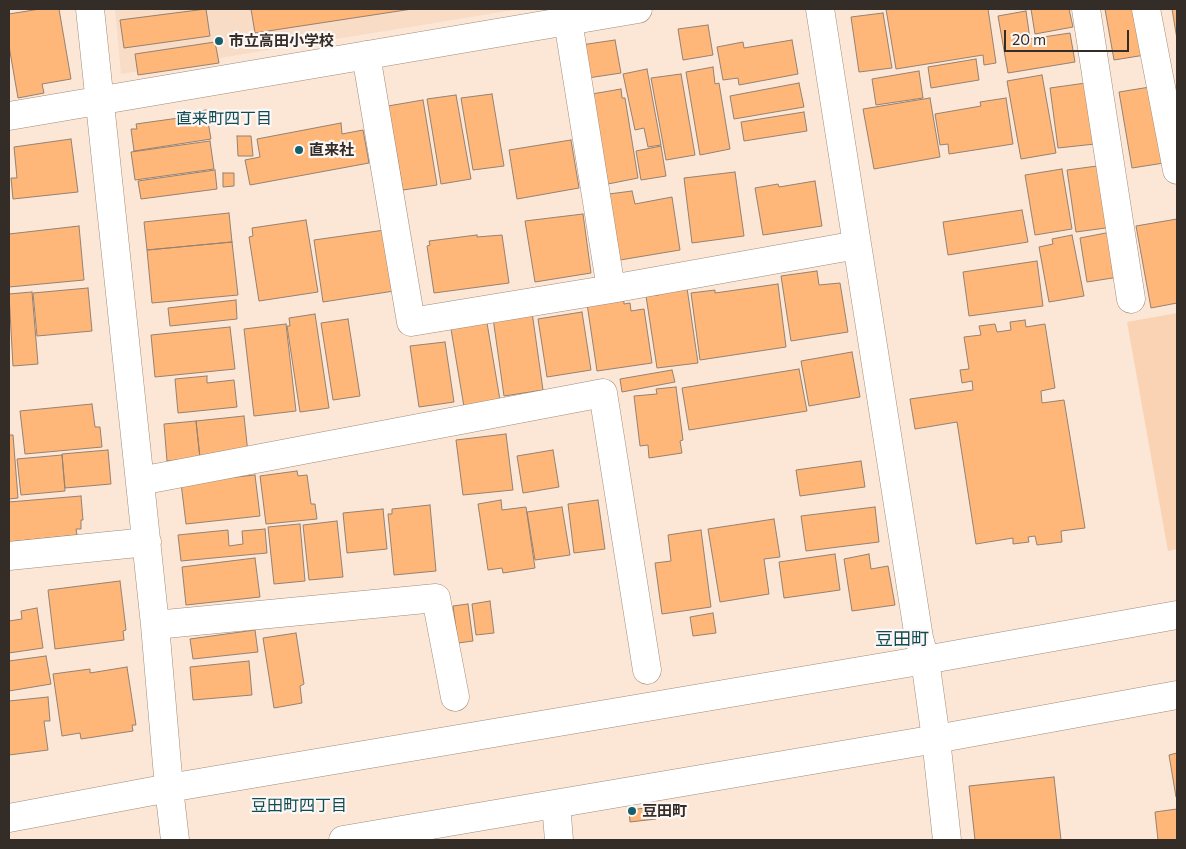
<!DOCTYPE html>
<html>
<head>
<meta charset="utf-8">
<style>
	body { margin:0 }
	#map { position:relative; width:1186px; height:849px; overflow:hidden; background:#fce6d5; font-family:Commissioner,sans-serif }
	canvas { display:block }
	.frame { position:absolute; inset:0; border:10px solid #342c26; pointer-events:none }
	.scale { position:absolute; left:1004px; top:30px; width:125px; height:22px; box-sizing:border-box; border:2px solid #342c26; border-top:0; padding-left:6px; font-size:15px; line-height:18px; white-space:nowrap; color:#342c26; -webkit-text-stroke:4px #fcf7f4; paint-order:stroke }
</style>
</head>
<body>
<div id="map">
<canvas width="1186" height="849"></canvas>
<div class="frame"></div>
<div class="scale">20 m</div>
</div>
<script>
const context = document.querySelector('canvas').getContext('2d');
context.lineJoin = 'round';
function fill(path, color) { context.fillStyle = color; context.fill(path, 'evenodd'); }
const toPath = rows => new Path2D(rows.map(r => 'M' + r).join(''));
function trace(path, color, width, dash) { context.strokeStyle = color; context.lineWidth = width; context.lineCap = dash ? 'butt' : 'round'; context.setLineDash(dash || []); context.stroke(path); }
function label(font, color, halo, rows, align = 'center') {
  context.font = font + ' Commissioner,"Noto Sans JP",sans-serif'; context.lineWidth = 4.5; context.setLineDash([]); context.textBaseline = 'middle'; context.strokeStyle = halo; context.fillStyle = color; for (const [text, x, y, turn = 0] of rows) {
    context.save(); context.translate(x, y); context.rotate((+turn || 0) * Math.PI / 180); context.textAlign = isNaN(turn) ? turn : align; if (halo) context.strokeText(text, 0, 0); context.fillText(text, 0, 0); context.restore();
  }
}
const built = toPath([
	[115,9,520,9,121,74]
]);
const green = toPath([
	[1177,313,1177,549,1168,551,1127,322]
]);
const building = toPath([
	[40,9,59,9,71,79,42,84,44,93,18,98,9,46,9,14,40,9],
	[206,9,210,36,124,48,120,20,206,9],
	[251,9,412,9,255,33,251,9],
	[886,9,988,9,996,63,984,65,983,55,896,69,886,9],
	[1031,9,1069,9,1073,27,1035,34,1031,9],
	[1105,9,1138,9,1145,55,1114,60,1105,9],
	[1172,9,1177,9,1177,39,1172,9],
	[1026,11,1030,39,1070,33,1075,62,1008,73,998,16,1026,11],
	[883,13,892,68,859,72,851,17,883,13],
	[708,25,713,55,683,60,678,29,708,25],
	[615,40,621,73,588,78,581,45,615,40],
	[792,40,798,74,739,85,738,78,723,80,717,47,743,42,744,48,792,40],
	[215,42,219,63,138,75,135,54,215,42],
	[976,59,979,80,931,88,928,67,976,59],
	[713,67,715,84,719,83,730,149,700,155,686,72,713,67],
	[647,69,661,145,648,147,644,128,635,130,623,74,647,69],
	[919,71,923,98,876,105,872,79,919,71],
	[681,74,695,155,666,160,651,78,681,74],
	[1042,75,1056,153,1021,159,1007,81,1042,75],
	[799,83,804,107,734,119,730,96,799,83],
	[1086,83,1095,144,1058,148,1050,88,1086,83],
	[1150,87,1164,163,1132,168,1119,92,1150,87],
	[621,89,622,98,625,98,638,178,608,184,592,94,621,89],
	[492,94,504,166,473,170,461,98,492,94],
	[456,95,471,179,441,184,427,99,456,95],
	[930,98,940,157,874,169,863,109,930,98],
	[1006,98,1013,144,949,154,948,144,940,145,935,114,981,106,980,102,1006,98],
	[423,100,437,185,403,190,388,106,423,100],
	[206,110,211,139,134,151,131,129,137,129,136,124,193,116,193,112,206,110],
	[804,112,807,131,744,141,741,122,804,112],
	[341,123,342,134,363,130,369,163,250,185,245,160,260,157,257,139,341,123],
	[237,136,251,136,253,156,238,156,237,136],
	[71,139,78,192,13,199,11,178,17,178,14,147,71,139],
	[571,140,579,188,517,199,509,150,571,140],
	[210,141,214,169,135,180,131,152,210,141],
	[661,146,666,176,641,180,636,151,661,146],
	[1105,165,1113,227,1076,232,1067,170,1105,165],
	[1062,169,1072,229,1035,235,1025,175,1062,169],
	[215,170,217,189,141,199,138,181,215,170],
	[735,172,744,236,692,243,684,178,735,172],
	[223,173,234,173,234,186,223,187,223,173],
	[815,181,822,226,763,235,755,188,778,184,779,187,815,181],
	[632,191,635,204,672,197,680,250,620,260,609,194,632,191],
	[1022,210,1028,242,948,255,943,222,1022,210],
	[229,213,232,242,147,250,144,222,229,213],
	[583,214,591,273,535,282,525,221,583,214],
	[1177,219,1177,303,1151,308,1136,226,1177,219],
	[306,220,318,292,259,301,249,237,253,236,252,228,306,220],
	[79,226,84,280,9,287,9,234,79,226],
	[385,230,394,291,323,302,314,240,385,230],
	[1111,232,1119,277,1087,282,1080,238,1111,232],
	[477,235,477,237,502,235,509,283,434,293,427,246,430,245,429,241,477,235],
	[1072,235,1084,296,1049,302,1039,247,1053,244,1052,239,1072,235],
	[232,242,238,295,152,303,147,250,232,242],
	[1037,261,1043,306,969,316,963,272,1037,261],
	[817,271,819,285,840,283,848,332,791,341,781,276,817,271],
	[686,281,698,363,657,368,646,296,659,295,658,285,686,281],
	[778,284,786,347,700,360,691,293,715,290,715,293,778,284],
	[88,288,92,331,37,336,33,293,88,288],
	[623,291,624,304,630,303,631,311,644,309,652,363,597,371,586,297,623,291],
	[32,292,38,364,13,366,9,294,32,292],
	[236,300,237,319,170,326,168,308,236,300],
	[532,312,543,390,504,396,493,318,532,312],
	[582,312,591,370,547,377,538,319,582,312],
	[315,314,329,408,300,412,287,326,290,326,289,318,315,314],
	[486,317,500,400,464,407,450,323,486,317],
	[348,319,360,396,333,400,321,323,348,319],
	[1025,320,1026,327,1045,324,1055,388,1041,391,1042,403,1064,400,1085,528,1061,531,1062,542,1037,545,1035,536,1028,537,1029,542,1013,544,1013,538,976,544,957,422,915,429,910,399,973,390,972,381,962,383,960,370,969,369,964,337,981,335,979,326,995,324,997,332,1011,330,1010,322,1025,320],
	[286,324,296,411,254,416,244,329,286,324],
	[230,327,235,369,155,377,151,335,230,327],
	[445,342,454,402,419,407,410,346,445,342],
	[852,352,860,397,809,406,801,361,852,352],
	[799,369,807,411,689,430,682,388,799,369],
	[672,370,675,382,622,392,620,379,672,370],
	[207,376,207,383,234,380,237,407,178,413,175,379,207,376],
	[676,387,683,440,680,441,682,453,649,458,648,445,640,446,634,396,657,394,656,389,676,387],
	[92,404,95,427,100,427,102,447,25,454,20,411,92,404],
	[244,416,248,453,200,458,196,421,244,416],
	[196,421,200,458,167,461,164,424,196,421],
	[506,434,513,490,463,495,456,440,506,434],
	[9,435,13,435,18,498,9,499,9,435],
	[108,450,111,484,65,488,62,454,108,450],
	[553,450,559,487,523,493,517,456,553,450],
	[62,455,65,491,21,495,17,459,62,455],
	[861,461,865,487,800,496,796,470,861,461],
	[297,471,298,476,307,475,311,504,315,504,317,519,266,524,260,476,297,471],
	[255,475,260,516,186,524,181,483,255,475],
	[81,496,83,520,81,520,81,529,76,529,77,535,9,542,9,502,81,496],
	[501,500,502,510,526,507,535,568,503,573,502,568,488,570,478,504,501,500],
	[598,500,605,549,574,553,568,504,598,500],
	[430,505,436,571,394,575,388,514,392,514,392,509,430,505],
	[562,507,570,555,535,560,527,512,562,507],
	[875,507,879,542,806,551,801,516,875,507],
	[383,509,387,549,347,553,343,513,383,509],
	[774,519,780,557,764,559,769,594,720,602,708,529,774,519],
	[337,521,343,577,309,580,303,525,337,521],
	[300,524,305,581,274,584,268,527,300,524],
	[265,529,267,553,181,561,178,535,228,530,229,546,243,544,242,531,265,529],
	[701,530,711,607,662,614,655,563,671,561,668,535,701,530],
	[835,554,840,590,784,598,779,562,835,554],
	[869,554,871,569,888,566,895,605,852,611,844,559,869,554],
	[255,558,260,597,186,605,182,567,255,558],
	[120,581,126,630,123,631,124,640,55,649,48,590,120,581],
	[490,601,494,633,476,635,472,604,490,601],
	[468,604,473,641,458,643,453,606,468,604],
	[37,608,43,648,9,653,9,621,22,619,21,611,37,608],
	[713,613,716,633,693,636,690,617,713,613],
	[255,630,258,652,193,659,190,639,255,630],
	[296,633,304,684,300,686,302,703,274,708,263,638,296,633],
	[46,656,51,684,9,691,9,661,46,656],
	[249,661,252,695,193,700,190,667,249,661],
	[127,667,136,725,132,725,133,731,81,739,80,733,62,736,53,674,90,669,90,673,127,667],
	[48,697,50,721,44,721,48,750,9,755,9,701,48,697],
	[1177,753,1177,796,1176,797,1169,755,1177,753],
	[1054,777,1061,840,975,840,969,786,1054,777],
	[654,807,656,819,630,822,629,810,654,807],
	[1177,809,1177,840,1158,840,1155,812,1177,809]
]);
const minor = toPath([
	[90,9,155,625,169,788,175,840],
	[820,9,919,638,925,660,936,739,947,840],
	[1086,9,1131,299],
	[1146,9,1177,170],
	[568,21,611,289],
	[366,55,411,322,611,289,857,245],
	[9,116,638,9],
	[140,481,603,393,647,670],
	[9,556,147,542],
	[155,625,436,598,455,697],
	[556,804,559,840],
	[9,818,169,788,925,660,1177,615],
	[343,840,936,739,1177,695]
]);
const markers = [
	[219,41,5,"#14606c"],
	[299,150,5,"#14606c"],
	[632,811,5,"#14606c"]
];
const poiNames = [
	["市立高田小学校",229,41],
	["直来社",309,150],
	["豆田町",642,811]
];
const neighbourhoodNames = [
	["直来町四丁目",224,119],
	["豆田町四丁目",299,806]
];
const quarterNames = [
	["豆田町",902,639]
];
fill(built, '#f8dcc5');
fill(green, '#fad3b4');
fill(building, '#ffb779');
trace(building, '#958171', 1);
trace(minor, '#a08c7c', 29);
trace(minor, '#fff', 28);
for (const [x, y, r, color] of markers) { const dot = new Path2D(); dot.arc(x, y, r, 0, 2 * Math.PI); context.fillStyle = color; context.fill(dot); trace(dot, '#fcf7f4', 2); }
label('bold 15px', '#342c26', '#fcf7f4', poiNames, 'left');
label('16px', '#0e4b54', '#fcf7f4', neighbourhoodNames);
label('18px', '#0e4b54', '#fcf7f4', quarterNames);
</script>
</body>
</html>
